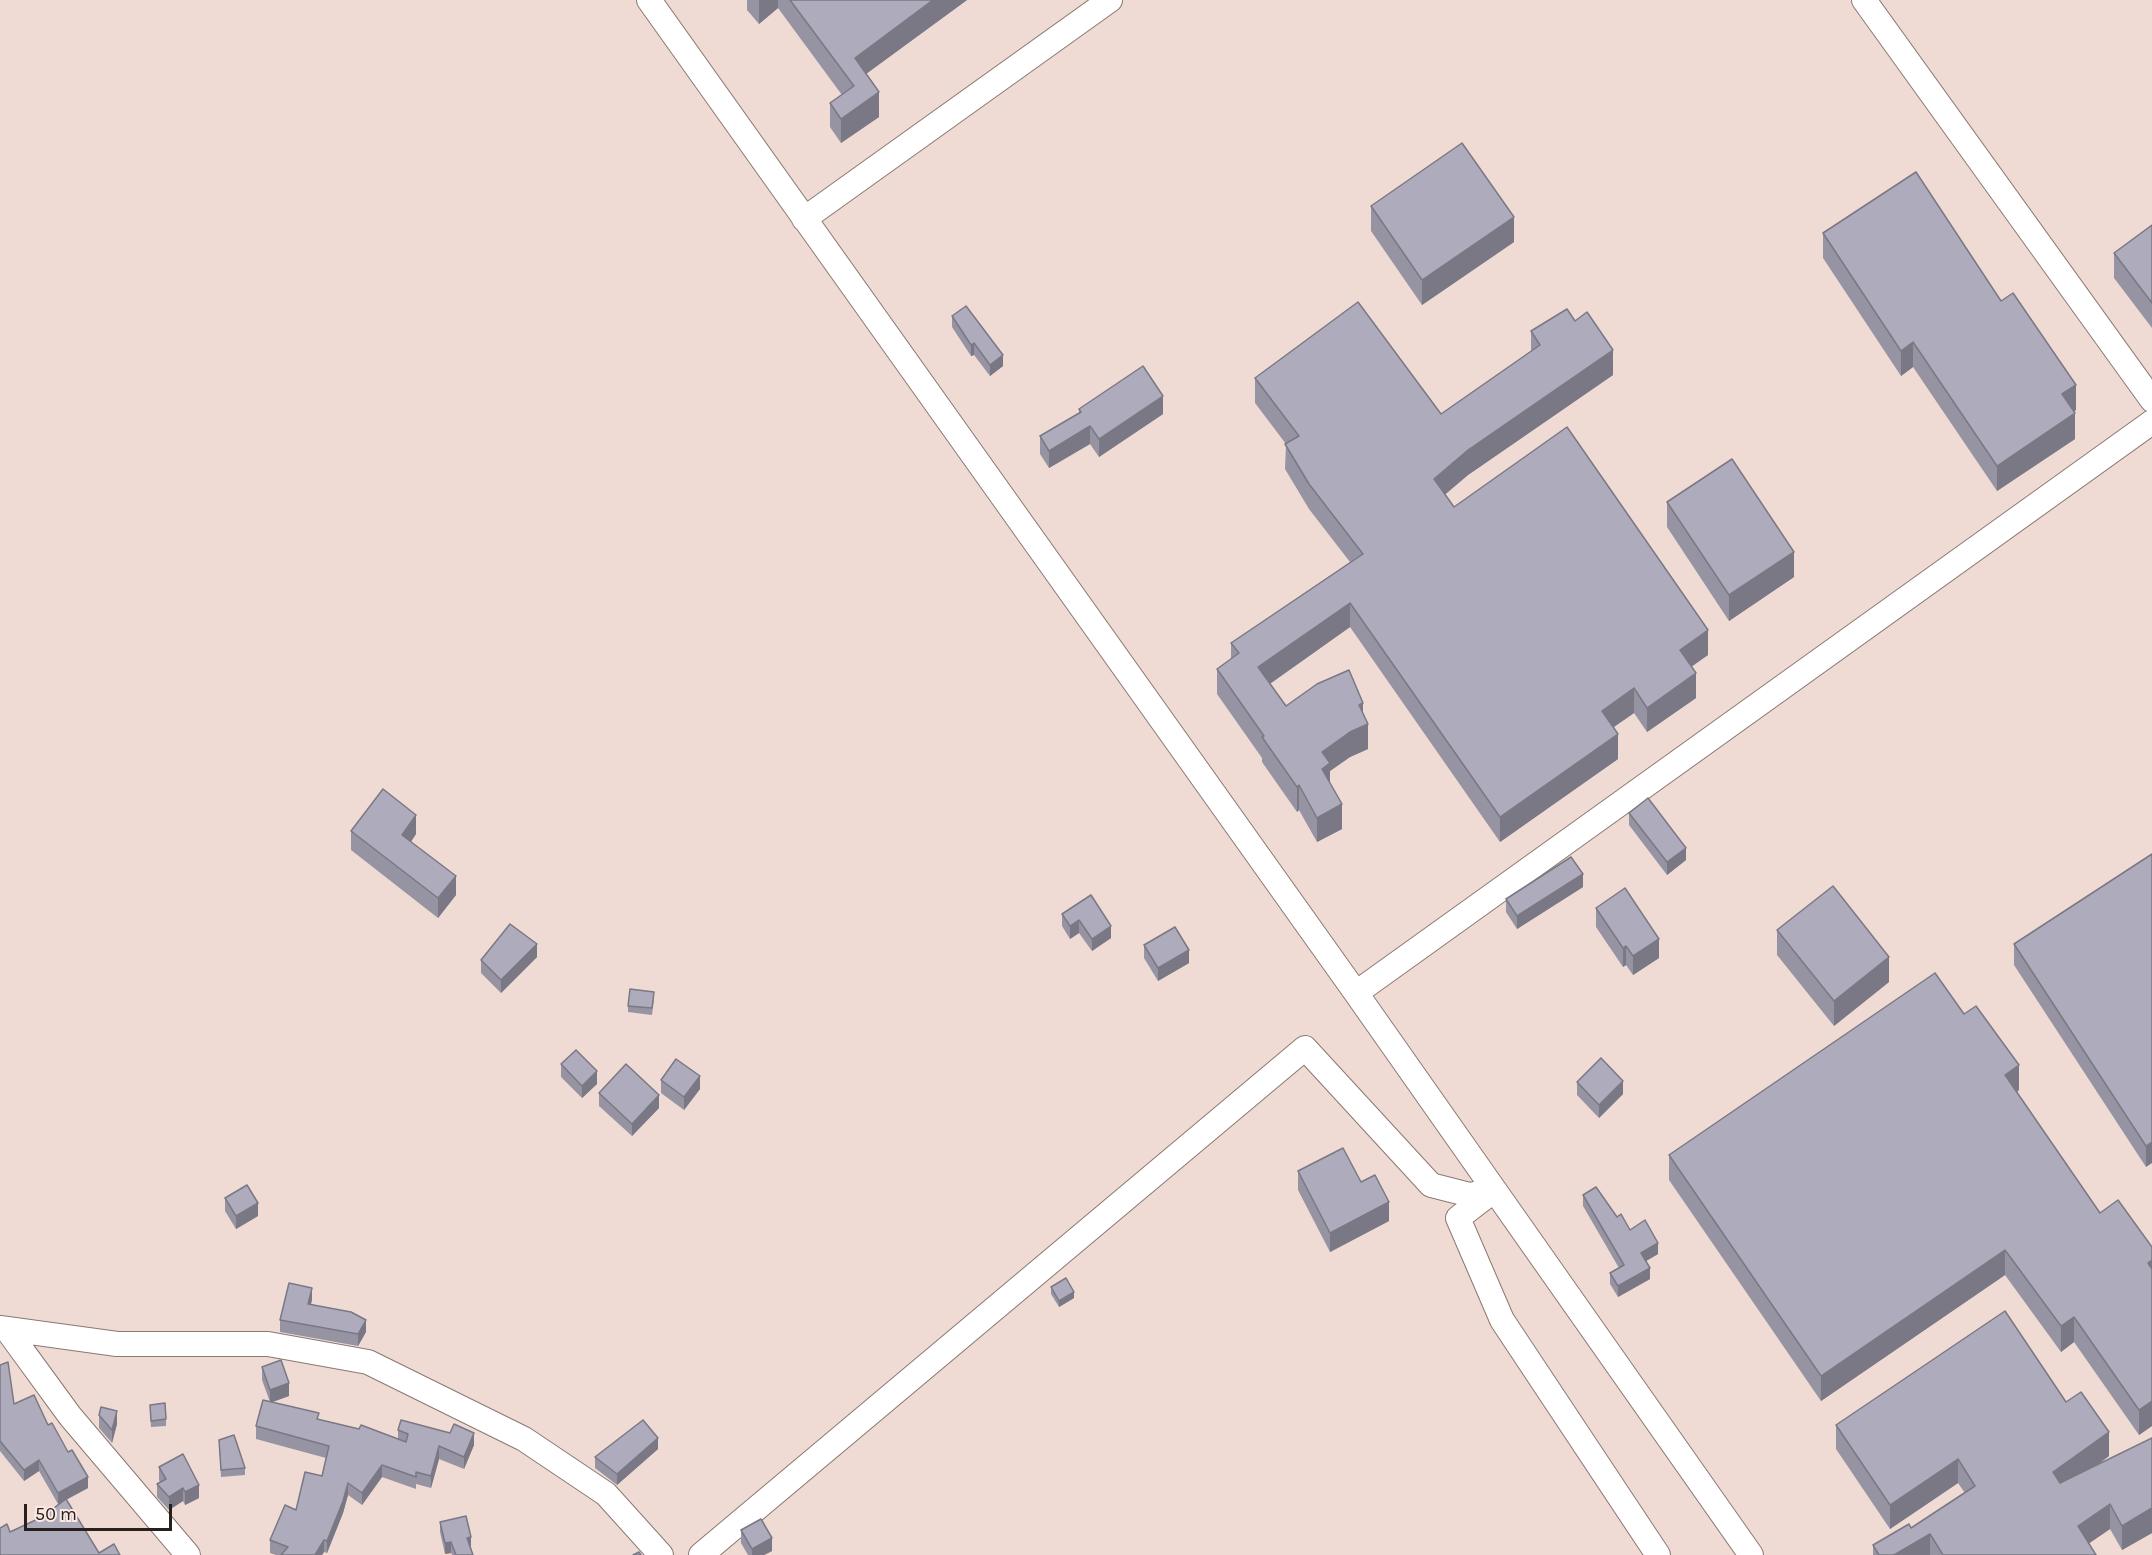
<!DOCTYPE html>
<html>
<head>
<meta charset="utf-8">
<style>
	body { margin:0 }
	#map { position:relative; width:2152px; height:1555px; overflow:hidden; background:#efdbd4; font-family:Karla,sans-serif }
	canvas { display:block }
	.scale { position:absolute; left:24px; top:1504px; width:148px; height:27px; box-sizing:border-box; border:3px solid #27201d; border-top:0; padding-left:8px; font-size:18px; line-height:21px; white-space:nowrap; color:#27201d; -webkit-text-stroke:4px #fce8e1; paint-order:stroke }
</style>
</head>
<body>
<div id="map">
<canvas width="2152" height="1555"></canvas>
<div class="scale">50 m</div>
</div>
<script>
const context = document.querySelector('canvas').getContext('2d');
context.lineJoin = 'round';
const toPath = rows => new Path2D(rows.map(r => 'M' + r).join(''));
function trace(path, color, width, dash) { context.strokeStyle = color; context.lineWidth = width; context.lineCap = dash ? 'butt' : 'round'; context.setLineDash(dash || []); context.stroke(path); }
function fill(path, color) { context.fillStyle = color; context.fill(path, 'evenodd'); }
const minor = toPath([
	[649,0,1356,993,1751,1555],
	[1864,0,2152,400],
	[804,219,1110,0],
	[1356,993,2152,422],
	[1492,1192,1458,1218,1502,1320,1658,1555],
	[0,1328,117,1344,268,1344,368,1362,524,1439,606,1494,661,1555],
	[8,1331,70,1416,188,1555],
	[701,1555,1305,1048,1431,1185,1470,1195,1494,1190]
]);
const wall = toPath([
	[747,0,967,0,866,74,879,117,841,143,830,127,830,103,842,95,778,8,759,24,747,10],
	[1371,206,1514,242,1422,305,1371,231],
	[2152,225,2152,328,2114,278,2114,253],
	[1823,233,2001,301,2076,410,2073,411,2075,439,1997,491,1913,367,1901,376,1823,258],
	[952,316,1003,366,990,376,974,355,971,356,952,327],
	[1575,321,1613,375,1468,475,1445,494,1454,507,1708,655,1691,666,1696,698,1647,732,1634,713,1614,727,1618,759,1500,842,1350,627,1270,684,1286,706,1363,714,1368,749,1350,757,1330,771,1330,783,1342,829,1317,842,1299,810,1297,812,1262,762,1262,758,1217,694,1217,669,1231,659,1231,643,1350,562,1309,509,1285,469,1286,444,1255,403,1255,378,1441,414,1531,351,1531,331],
	[1079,409,1163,414,1099,457,1090,444,1049,468,1040,454,1040,436,1079,414],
	[1667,502,1794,577,1729,621,1667,527],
	[1629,813,1686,860,1667,875,1629,825],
	[351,831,416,834,411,842,456,895,438,918,351,850],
	[2152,854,2146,1167,2014,965,2014,944],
	[1583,887,1517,929,1506,912,1506,899],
	[1091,895,1111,938,1092,951,1079,933,1070,939,1062,926,1062,914],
	[1596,908,1659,958,1633,975,1626,965,1623,967,1596,927],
	[1777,930,1889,982,1834,1026,1777,955],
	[1144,945,1189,963,1158,981,1144,958],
	[537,957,501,993,481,973,481,960],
	[654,999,652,1015,628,1012,628,1006],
	[1964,1014,2019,1090,2017,1092,2100,1213,2152,1247,2152,1426,2139,1435,2074,1342,2061,1352,2005,1275,1821,1401,1669,1180,1669,1155],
	[561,1064,597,1084,582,1098,561,1077],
	[661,1080,700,1089,684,1110,661,1093],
	[1577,1082,1623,1094,1599,1118,1577,1095],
	[599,1093,659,1108,632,1136,599,1106],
	[1298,1171,1389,1221,1330,1252,1298,1190],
	[1583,1195,1617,1217,1658,1254,1646,1261,1650,1279,1618,1297,1610,1284,1610,1273,1619,1268,1583,1206],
	[225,1198,258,1216,236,1229,225,1211],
	[1051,1287,1074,1298,1059,1307,1051,1294],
	[312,1300,310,1305,366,1332,358,1346,280,1332,280,1320],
	[0,1365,14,1404,48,1425,88,1488,66,1500,99,1553,120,1555,0,1555,10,1532,42,1517,58,1504,39,1471,24,1481,0,1451],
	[262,1367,289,1396,271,1402,319,1420,398,1439,398,1430,474,1445,464,1469,439,1459,431,1488,416,1484,416,1489,382,1477,362,1505,348,1495,343,1513,327,1553,324,1552,322,1555,276,1555,270,1553,270,1540,296,1510,322,1476,326,1458,256,1439,256,1426,270,1402,262,1380],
	[2066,1402,2109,1456,2099,1464,2152,1438,2152,1533,2122,1550,2110,1529,2089,1543,2096,1555,1873,1555,1873,1545,1911,1528,1965,1493,1958,1483,1890,1529,1836,1449,1836,1425],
	[150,1411,166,1419,166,1426,151,1427],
	[99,1415,117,1424,112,1443,99,1428],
	[219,1440,245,1468,245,1475,221,1477],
	[658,1449,617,1485,595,1468,595,1457],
	[159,1467,199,1498,185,1505,183,1501,169,1510,157,1497,157,1484,160,1482,159,1480],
	[440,1522,471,1548,473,1555,452,1555,451,1553,445,1554,440,1532],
	[741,1530,772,1551,764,1555,748,1555,741,1543]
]);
const shadedWall = toPath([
	[759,0,778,0,778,8,759,24],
	[933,0,967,0,855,82,855,58],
	[879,92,879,117,841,143,841,119],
	[1514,217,1514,242,1422,305,1422,280],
	[1913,342,1913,367,1901,376,1901,351],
	[974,343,974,355,971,356,971,345],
	[1613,350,1613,375,1468,475,1434,504,1434,479,1468,450],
	[1003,355,1003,366,990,376,990,365],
	[2076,385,2076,410,2062,419,2062,394],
	[1163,396,1163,414,1099,457,1099,439],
	[2075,413,2075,439,1997,491,1997,466],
	[1090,426,1090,444,1049,468,1049,451],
	[1794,552,1794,577,1729,621,1729,595],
	[1350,603,1350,627,1258,692,1258,667],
	[1708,630,1708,655,1680,675,1680,650],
	[1696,673,1696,698,1647,732,1647,708],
	[1634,688,1634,713,1602,735,1602,711],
	[1363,703,1363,726,1368,724,1368,749,1350,757,1330,771,1330,788,1322,794,1322,752,1359,705],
	[1618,734,1618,759,1500,842,1500,817],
	[1299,785,1299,810,1297,812,1297,787],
	[1342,804,1342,829,1317,842,1317,818],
	[416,815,416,834,402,854,402,835],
	[1686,848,1686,860,1667,875,1667,862],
	[1583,874,1583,887,1517,929,1517,916],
	[456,876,456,895,438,918,438,898],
	[1079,920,1079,933,1070,939,1070,926],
	[1111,926,1111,938,1092,951,1092,939],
	[1659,939,1659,958,1633,975,1633,956],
	[537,944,537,957,501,993,501,980],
	[1626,946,1626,965,1623,967,1623,948],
	[1189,950,1189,963,1158,981,1158,968],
	[1889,957,1889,982,1834,1026,1834,1001],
	[2019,1065,2019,1090,2005,1100,2005,1075],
	[597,1071,597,1084,582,1098,582,1086],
	[700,1076,700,1089,684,1110,684,1097],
	[1623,1081,1623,1094,1599,1118,1599,1105],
	[659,1095,659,1108,632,1136,632,1124],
	[2152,1142,2152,1163,2146,1167,2146,1146],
	[1389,1202,1389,1221,1330,1252,1330,1233],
	[258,1203,258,1216,236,1229,236,1216],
	[1658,1243,1658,1254,1641,1264,1641,1253],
	[2005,1250,2005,1275,1821,1401,1821,1376],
	[2152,1260,2152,1285,2148,1263],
	[1650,1268,1650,1279,1618,1297,1618,1286],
	[312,1288,312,1300,308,1316,308,1304],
	[1074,1292,1074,1298,1059,1307,1059,1301],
	[2074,1317,2074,1342,2061,1352,2061,1326],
	[366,1320,366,1332,358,1346,358,1334],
	[289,1383,289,1396,270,1403,270,1390],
	[2152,1401,2152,1426,2139,1435,2139,1410],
	[117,1411,117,1424,112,1443,112,1430],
	[2109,1432,2109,1456,2053,1496,2053,1472],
	[474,1433,474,1445,464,1469,464,1457],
	[658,1438,658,1449,617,1485,617,1474],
	[439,1446,439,1459,431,1488,431,1476],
	[1958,1459,1958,1483,1890,1529,1890,1505],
	[39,1460,39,1471,24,1481,24,1470],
	[382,1465,382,1477,362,1505,362,1493],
	[88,1477,88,1488,58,1504,58,1493],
	[348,1483,348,1495,343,1513,327,1553,327,1541],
	[199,1485,199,1498,185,1505,185,1492],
	[183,1488,183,1501,169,1510,169,1497],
	[2110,1504,2110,1529,2078,1551,2078,1526],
	[2152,1508,2152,1533,2122,1550,2122,1526],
	[1930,1534,1930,1555,1894,1555],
	[471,1537,471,1548,467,1549,467,1538],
	[772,1538,772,1551,764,1555,752,1555,752,1549],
	[324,1540,324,1552,322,1555,315,1555],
	[451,1542,451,1553,445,1554,445,1543]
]);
const building = toPath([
	[790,0,933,0,855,58,879,92,841,119,830,103,854,86,790,0],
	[1462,143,1514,217,1422,280,1371,206,1462,143],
	[1916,172,2001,301,2013,293,2076,385,2062,394,2075,413,1997,466,1913,342,1901,351,1823,233,1916,172],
	[2152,225,2152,303,2114,253,2152,225],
	[1358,302,1441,414,1540,345,1531,331,1567,309,1575,321,1587,312,1613,350,1468,450,1434,479,1454,507,1567,427,1708,630,1680,650,1696,673,1647,708,1634,688,1602,711,1618,734,1500,817,1350,603,1258,667,1286,706,1317,684,1349,670,1363,703,1359,705,1368,724,1350,732,1322,752,1330,763,1322,769,1342,804,1317,818,1299,785,1297,787,1262,737,1264,736,1217,669,1239,653,1231,643,1363,554,1309,484,1285,444,1299,436,1255,378,1358,302],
	[966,306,1003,355,990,365,974,343,971,345,952,316,966,306],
	[1143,366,1163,396,1099,439,1090,426,1049,451,1040,436,1081,412,1079,409,1143,366],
	[1732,459,1794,552,1729,595,1667,502,1732,459],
	[383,789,416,815,402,835,456,876,438,898,351,831,383,789],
	[1648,798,1686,848,1667,862,1629,813,1648,798],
	[2152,854,2152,1142,2146,1146,2014,944,2152,854],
	[1571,857,1583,874,1517,916,1506,899,1571,857],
	[1833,886,1889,957,1834,1001,1777,930,1833,886],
	[1625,888,1659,939,1633,956,1626,946,1623,948,1596,908,1625,888],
	[1091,895,1111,926,1092,939,1079,920,1070,926,1062,914,1091,895],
	[510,924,537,944,501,980,481,960,510,924],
	[1175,927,1189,950,1158,968,1144,945,1175,927],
	[1935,973,1964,1014,1976,1006,2019,1065,2005,1075,2100,1213,2118,1200,2152,1247,2152,1260,2148,1263,2152,1269,2152,1401,2139,1410,2074,1317,2061,1326,2005,1250,1821,1376,1669,1155,1935,973],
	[630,989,654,992,652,1008,628,1006,630,989],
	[576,1050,597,1071,582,1086,561,1064,576,1050],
	[1601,1058,1623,1081,1599,1105,1577,1082,1601,1058],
	[676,1059,700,1076,684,1097,661,1080,676,1059],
	[626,1064,659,1095,632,1124,599,1093,626,1064],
	[1343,1148,1361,1182,1375,1175,1389,1202,1330,1233,1298,1171,1343,1148],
	[247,1185,258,1203,236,1216,225,1198,247,1185],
	[1596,1187,1617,1217,1621,1214,1630,1230,1645,1220,1658,1243,1641,1253,1650,1268,1618,1286,1610,1273,1624,1265,1583,1195,1596,1187],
	[1066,1278,1074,1292,1059,1301,1051,1287,1066,1278],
	[289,1283,312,1288,308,1304,351,1312,366,1320,358,1334,280,1320,289,1283],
	[2005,1311,2066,1402,2081,1392,2109,1432,2053,1472,2060,1483,2152,1438,2152,1508,2122,1526,2110,1504,2078,1526,2096,1555,1943,1555,1930,1534,1894,1555,1879,1555,1873,1545,1909,1524,1911,1528,1975,1486,1958,1459,1890,1505,1836,1425,2005,1311],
	[281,1360,289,1383,270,1390,262,1367,281,1360],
	[8,1362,14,1404,34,1395,48,1425,52,1423,68,1452,72,1450,88,1477,58,1493,39,1460,24,1470,0,1441,0,1365,8,1362],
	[263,1400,319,1413,317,1419,359,1429,361,1425,406,1442,408,1434,398,1430,401,1420,450,1433,454,1424,474,1433,464,1457,439,1446,431,1476,416,1472,416,1477,382,1465,362,1493,348,1483,343,1501,327,1541,324,1540,315,1555,281,1555,288,1547,270,1540,285,1505,296,1510,305,1472,322,1476,329,1446,256,1426,263,1400],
	[165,1403,166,1419,151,1421,150,1405,165,1403],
	[101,1407,117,1411,112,1430,99,1415,101,1407],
	[643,1420,658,1438,617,1474,595,1457,643,1420],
	[234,1435,245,1468,221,1470,219,1440,234,1435],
	[183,1454,199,1485,185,1492,183,1488,169,1497,157,1484,166,1479,159,1467,183,1454],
	[66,1499,99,1553,114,1544,120,1555,0,1555,0,1528,7,1524,10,1532,42,1517,66,1499],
	[466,1516,471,1537,467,1538,473,1555,456,1555,451,1542,445,1543,440,1522,466,1516],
	[761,1519,772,1538,752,1549,741,1530,761,1519],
	[639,1552,641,1555,633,1555,639,1552]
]);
trace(minor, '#8a7872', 26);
trace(minor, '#fff', 24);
fill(wall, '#9694a2');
fill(shadedWall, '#7a7884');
fill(building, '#aeacbc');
trace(building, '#7a7884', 1.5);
</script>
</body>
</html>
